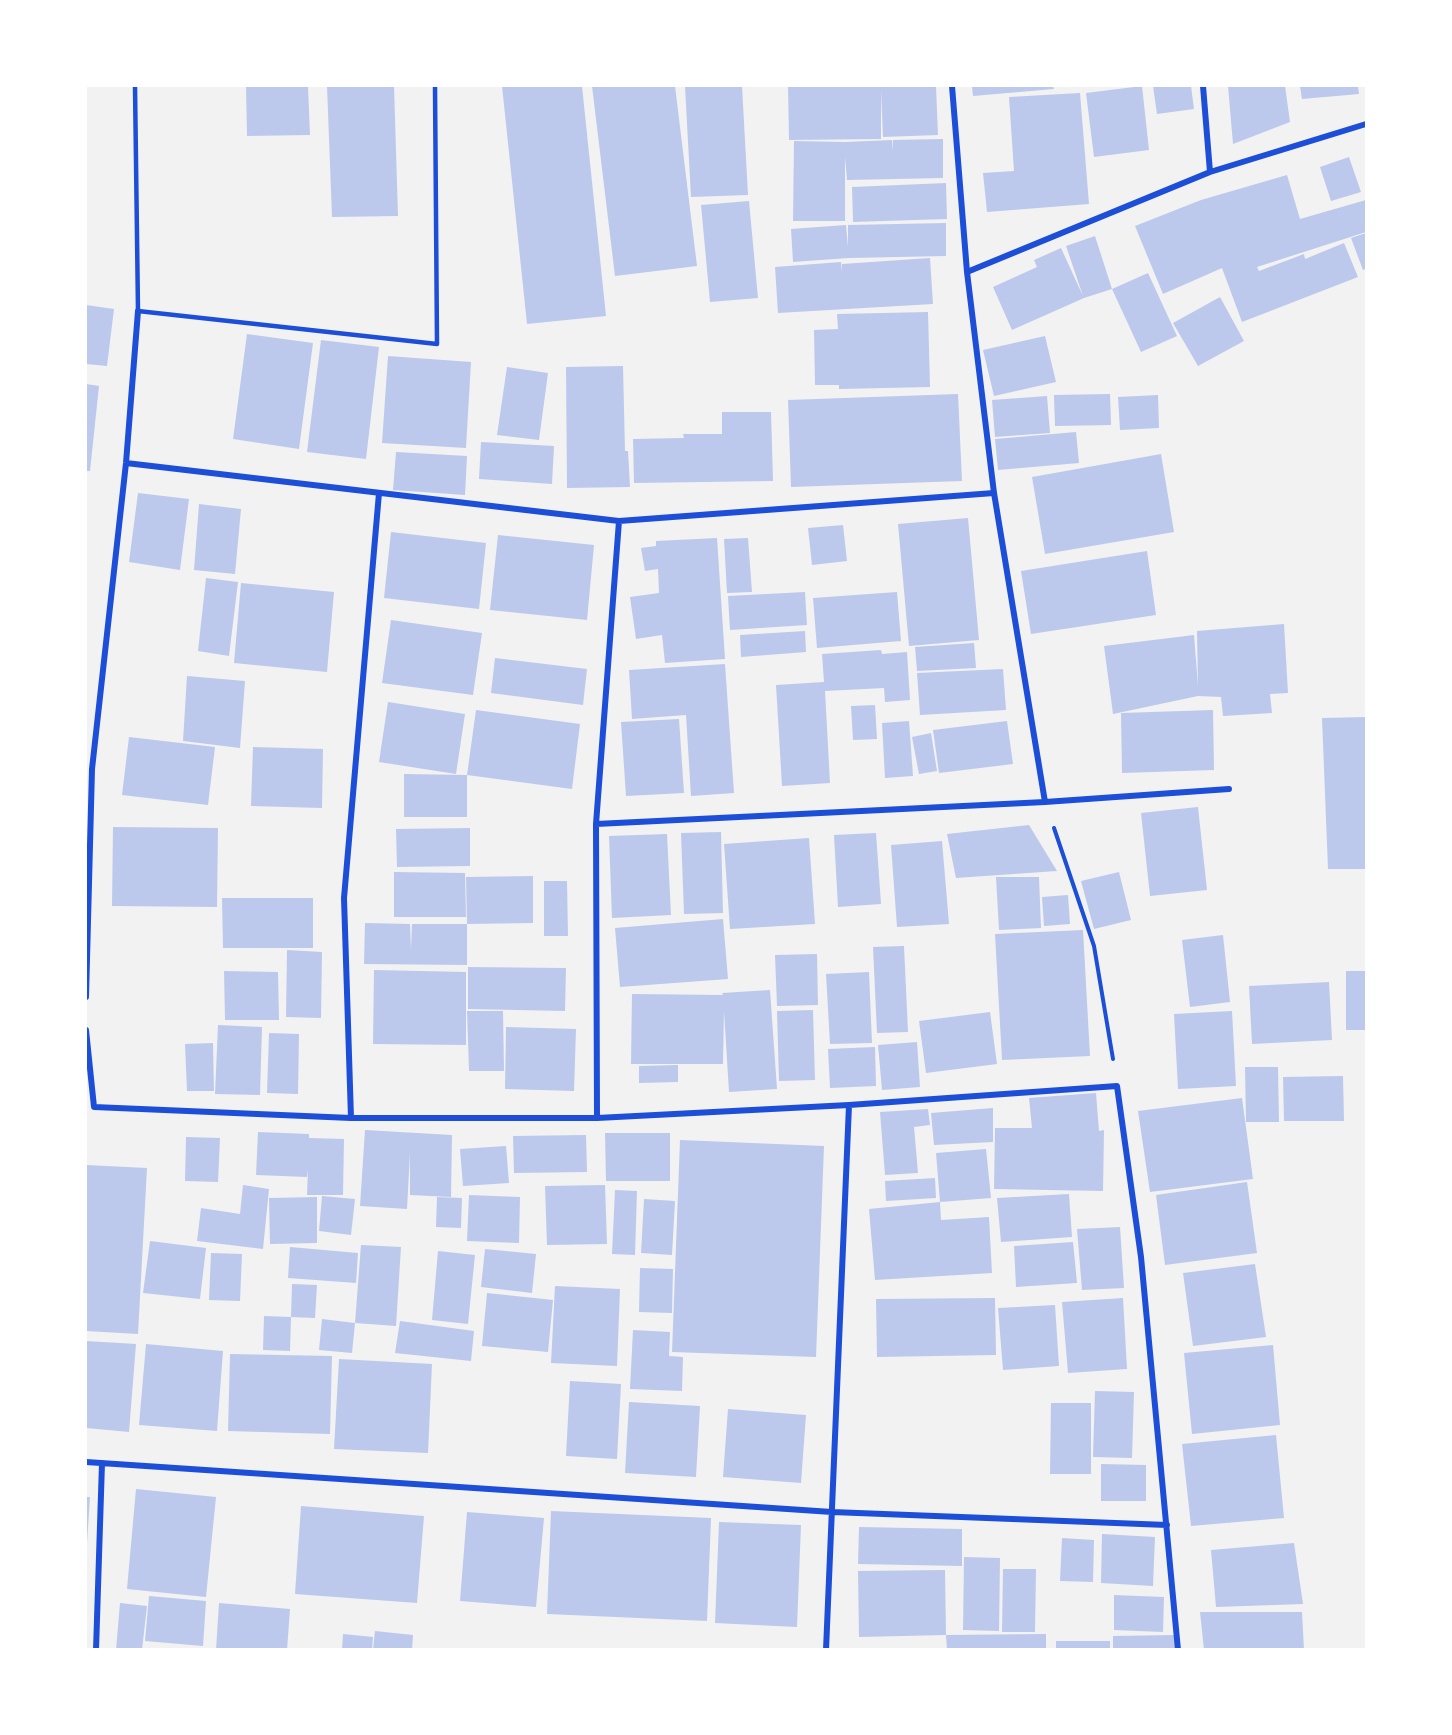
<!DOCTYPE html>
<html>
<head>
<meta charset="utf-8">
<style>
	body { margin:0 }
	#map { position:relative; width:1452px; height:1735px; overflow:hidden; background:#f2f2f2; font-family:Raleway,sans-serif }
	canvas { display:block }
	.frame { position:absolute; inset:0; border:87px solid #fff; pointer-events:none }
</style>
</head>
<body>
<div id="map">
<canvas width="1452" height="1735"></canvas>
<div class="frame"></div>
</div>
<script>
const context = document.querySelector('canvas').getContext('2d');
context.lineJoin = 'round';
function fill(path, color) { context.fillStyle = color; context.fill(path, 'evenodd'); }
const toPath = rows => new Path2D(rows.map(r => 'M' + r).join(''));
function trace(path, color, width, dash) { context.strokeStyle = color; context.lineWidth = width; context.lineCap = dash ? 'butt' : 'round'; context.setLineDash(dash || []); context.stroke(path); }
const building = toPath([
	[246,86,308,86,310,135,247,136],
	[327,86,394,86,398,216,332,217],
	[502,86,582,86,606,316,527,324],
	[592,86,675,86,697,266,615,276],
	[685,86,742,86,748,195,691,197],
	[788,86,936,86,938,135,883,137,881,90,881,139,789,140],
	[972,86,1053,86,1054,89,973,96],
	[1142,86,1149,150,1094,157,1086,93],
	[1153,86,1191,86,1194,109,1157,114],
	[1228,86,1285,86,1290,122,1233,144],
	[1300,86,1358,86,1359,94,1302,99],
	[1080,93,1089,204,987,212,983,173,1014,171,1009,97],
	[943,139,943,178,847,180,845,157,845,221,793,221,794,141,845,142,892,140,892,151,893,140],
	[1349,157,1361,192,1331,201,1320,167],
	[1287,175,1300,219,1366,200,1366,232,1257,267,1259,271,1304,254,1305,259,1344,243,1358,277,1242,322,1222,268,1163,294,1135,226,1201,200],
	[946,183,947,219,853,222,852,187],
	[749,201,758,298,710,302,701,205],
	[946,223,946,256,849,258,793,262,791,229,846,225,848,247,848,225],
	[1366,233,1366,269,1363,270,1351,238],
	[1095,236,1112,289,1084,298,1012,330,993,287,1037,267,1034,260,1061,248,1083,296,1066,246],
	[930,258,933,304,778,313,775,267,841,262,842,272,842,264],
	[1148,273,1177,336,1141,352,1112,289],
	[1220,297,1244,341,1198,366,1173,323],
	[86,305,114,309,107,366,86,364],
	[928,312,930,387,839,389,839,385,815,385,814,330,838,329,837,314],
	[247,334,313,343,299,449,233,439],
	[1045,336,1056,382,994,396,983,350],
	[321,340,379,347,366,459,307,452],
	[388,356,471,362,466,448,382,443],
	[623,366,625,451,628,451,630,487,567,488,566,367],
	[507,367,548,373,539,440,497,435],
	[86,384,99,386,90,471,86,471],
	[958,394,962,481,791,487,788,400],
	[1110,394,1111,425,1055,426,1054,395],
	[1158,395,1159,428,1120,430,1118,397],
	[1047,396,1050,433,995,437,992,400],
	[722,412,771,412,773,481,634,483,633,439,684,438,683,434,722,434],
	[1076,432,1079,463,998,470,995,439],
	[481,442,554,446,552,484,479,479],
	[396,452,467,456,465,495,393,490],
	[1161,454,1174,532,1045,554,1032,477],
	[138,493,189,499,180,570,129,562],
	[199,504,241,509,235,574,194,570],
	[968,518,979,640,909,646,898,524],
	[843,525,847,561,812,565,808,528],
	[391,532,486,543,479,609,384,598],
	[498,535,594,545,587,620,490,610],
	[717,538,725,659,665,663,662,635,636,639,630,597,659,593,658,569,645,571,641,548,656,546,656,541],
	[748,538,752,592,727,593,724,539],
	[1147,551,1156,615,1031,634,1021,571],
	[206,578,238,582,229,656,198,651],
	[241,583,334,592,327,672,234,663],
	[805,592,807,625,730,630,728,596],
	[897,592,901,641,817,648,813,598],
	[391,620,482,633,473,695,382,683],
	[1284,624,1288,693,1270,694,1272,713,1223,716,1221,697,1198,696,1113,714,1104,646,1194,635,1198,686,1197,631],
	[805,631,806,652,741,657,740,635],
	[974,643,976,668,917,671,915,647],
	[881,650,882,654,907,652,910,700,885,702,884,688,825,691,830,783,782,786,776,685,824,682,822,654],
	[495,658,587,669,583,705,491,693],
	[725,664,734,793,691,796,686,715,632,719,629,670],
	[1003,669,1006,710,920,715,917,673],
	[187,676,245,681,240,748,183,741],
	[388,702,465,714,456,774,379,762],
	[875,705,877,739,853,740,851,706],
	[476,710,580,724,572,789,467,775],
	[1213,710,1214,770,1122,773,1121,713],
	[1366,717,1366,869,1328,869,1322,718],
	[679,719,684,793,626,796,621,722],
	[909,721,913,776,885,778,882,723],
	[1007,721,1013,764,939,773,933,730],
	[931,733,937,771,919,774,912,737],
	[129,737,215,747,208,805,122,795],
	[253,747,323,749,322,808,251,806],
	[404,774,467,775,467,817,404,817],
	[1198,807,1207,890,1150,896,1141,813],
	[1029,825,1057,871,956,878,947,834],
	[113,827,218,828,217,907,112,906],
	[470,828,470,866,397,867,396,829],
	[721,832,723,913,684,914,681,833],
	[876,833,881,904,838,907,834,835],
	[667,834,671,915,612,918,609,836],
	[809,838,815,924,730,929,724,844],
	[942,841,949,924,897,927,891,845],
	[394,872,465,873,466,917,394,917],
	[1119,872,1131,920,1094,929,1081,881],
	[533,876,533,923,467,924,466,877],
	[996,877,1039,877,1041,928,999,930],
	[544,881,567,881,568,936,544,936],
	[1068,895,1070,924,1044,926,1042,897],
	[222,898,313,898,313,948,223,948],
	[723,919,728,979,620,987,615,928],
	[365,923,410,924,411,950,412,924,467,924,467,965,364,964],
	[1083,930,1090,1056,1002,1060,995,934],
	[1223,935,1230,1002,1190,1007,1182,940],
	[904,946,908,1032,877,1033,873,947],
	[287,950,322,952,321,1018,286,1017],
	[817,954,818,1005,777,1006,775,955],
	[468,967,566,968,565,1011,468,1009],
	[374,970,466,972,466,1045,373,1044],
	[224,971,278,972,279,1020,225,1020],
	[1346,971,1366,971,1366,1030,1346,1030],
	[869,972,872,1043,830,1044,826,974],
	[1329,982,1332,1040,1252,1044,1249,986],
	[770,990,777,1089,729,1092,724,1011,723,1064,631,1064,632,994,723,995,722,993],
	[813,1010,815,1080,779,1081,777,1011],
	[467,1011,503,1011,504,1071,469,1071],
	[1232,1011,1236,1086,1178,1089,1174,1014],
	[990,1012,997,1064,926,1073,919,1021],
	[218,1025,262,1027,260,1095,215,1094],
	[506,1027,576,1029,574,1091,505,1089],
	[269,1033,299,1034,298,1094,267,1093],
	[917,1042,920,1087,882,1090,878,1045],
	[213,1043,214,1091,187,1091,185,1044],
	[875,1047,876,1086,830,1088,828,1049],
	[678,1065,678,1082,639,1083,639,1066],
	[1245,1067,1278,1067,1279,1122,1246,1122],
	[1343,1076,1344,1121,1284,1121,1283,1077],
	[1096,1093,1099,1131,1104,1130,1103,1191,994,1189,995,1128,1032,1128,1029,1098],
	[1242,1098,1253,1179,1150,1192,1138,1111],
	[993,1108,993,1142,934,1145,931,1113],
	[928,1109,930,1125,914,1127,918,1173,885,1175,880,1112],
	[365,1130,452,1135,451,1197,410,1195,410,1153,407,1209,360,1206],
	[258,1132,309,1134,309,1138,344,1139,343,1195,307,1195,308,1170,307,1177,256,1175],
	[605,1133,670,1133,670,1181,606,1181],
	[586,1135,587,1172,514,1173,513,1136],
	[186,1137,220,1138,218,1182,185,1181],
	[680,1140,824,1146,816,1357,672,1352],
	[506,1146,509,1183,463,1186,460,1149],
	[986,1149,991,1198,940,1202,936,1153],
	[86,1165,147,1168,138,1334,86,1331],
	[935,1178,936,1198,886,1201,885,1181],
	[1247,1182,1257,1253,1165,1265,1156,1195],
	[243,1185,269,1189,263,1249,197,1241,201,1208,240,1214],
	[605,1185,607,1244,547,1245,545,1186],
	[615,1190,637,1191,635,1255,612,1254],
	[1069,1194,1072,1237,1001,1242,997,1198],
	[469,1195,520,1197,519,1243,467,1241],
	[322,1196,355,1199,351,1235,319,1231],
	[317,1197,317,1243,270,1244,269,1198],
	[437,1197,462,1198,461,1228,436,1227],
	[644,1199,675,1201,672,1255,641,1253],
	[940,1202,941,1220,989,1217,992,1273,875,1280,869,1209],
	[1120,1227,1124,1288,1082,1290,1077,1229],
	[150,1241,206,1248,200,1299,143,1293],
	[1073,1242,1077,1283,1016,1287,1014,1246],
	[361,1245,401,1247,396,1326,355,1323],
	[290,1247,358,1253,356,1283,288,1278],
	[485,1249,536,1254,532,1293,481,1287],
	[438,1251,475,1255,468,1324,432,1320],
	[211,1253,242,1254,240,1301,209,1300],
	[1255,1264,1266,1337,1193,1346,1183,1273],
	[640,1268,673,1269,672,1313,639,1312],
	[292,1284,317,1285,315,1318,291,1317],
	[555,1286,620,1289,617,1366,551,1363],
	[487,1293,553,1300,548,1352,482,1346],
	[995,1298,996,1355,877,1357,876,1299],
	[1123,1298,1127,1369,1068,1373,1062,1302],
	[1055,1305,1059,1366,1003,1370,998,1308],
	[264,1316,291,1317,290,1351,263,1350],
	[322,1319,355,1323,352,1353,319,1350],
	[400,1321,474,1331,471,1361,395,1353],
	[633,1330,670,1332,669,1356,683,1357,682,1391,630,1389],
	[86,1341,136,1344,129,1432,86,1428],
	[146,1344,223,1351,217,1431,139,1425],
	[1273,1345,1280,1425,1192,1434,1184,1353],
	[230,1354,332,1356,330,1434,228,1431],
	[339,1359,432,1364,428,1453,334,1449],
	[570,1381,621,1384,617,1459,566,1456],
	[1095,1391,1134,1392,1132,1458,1093,1457],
	[629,1402,700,1406,696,1477,625,1473],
	[1051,1403,1091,1403,1091,1474,1050,1474],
	[728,1409,806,1415,801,1483,723,1477],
	[1276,1435,1284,1518,1191,1526,1182,1444],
	[1101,1464,1146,1465,1146,1501,1101,1501],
	[136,1489,216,1497,206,1597,127,1589],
	[86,1497,90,1497,87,1543,86,1543],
	[301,1506,424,1516,417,1603,295,1594],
	[551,1511,711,1518,707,1621,547,1614],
	[467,1512,544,1518,536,1607,460,1601],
	[719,1522,801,1525,797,1627,715,1623],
	[859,1527,962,1529,962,1566,858,1564],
	[1102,1534,1155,1537,1153,1586,1101,1583],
	[1062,1538,1094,1540,1093,1582,1060,1581],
	[1294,1543,1303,1604,1216,1607,1211,1550],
	[964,1557,1000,1558,999,1631,963,1630],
	[1003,1569,1036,1569,1035,1632,1002,1632],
	[945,1570,946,1635,859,1637,858,1571],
	[1114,1595,1164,1597,1163,1632,1114,1630],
	[149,1596,206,1601,203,1646,145,1641],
	[120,1603,147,1606,142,1650,116,1650],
	[219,1603,290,1609,287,1650,216,1650],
	[1200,1612,1302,1612,1304,1650,1204,1650],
	[375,1631,413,1635,412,1650,373,1650],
	[343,1634,373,1637,372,1650,342,1650],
	[1046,1634,1046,1650,947,1650,946,1635],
	[1175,1635,1175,1650,1113,1650,1113,1636],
	[1056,1641,1110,1641,1110,1650,1056,1650]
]);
const path = toPath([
	[1054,828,1094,946,1113,1059]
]);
const service = toPath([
	[135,86,138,311,437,344,435,86]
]);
const minor = toPath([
	[952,86,967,272,994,493,1045,802],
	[1203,86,1210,172,1366,124],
	[967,272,1210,172],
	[126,463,619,521,994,493],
	[596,824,1045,802,1229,789],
	[86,997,92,769,126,463,138,311],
	[86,1030,94,1107,351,1118,597,1118,849,1105,1117,1086,1141,1257,1178,1650],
	[351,1118,344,898,379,493],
	[597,1118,596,824,619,521],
	[86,1462,832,1512,1167,1525],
	[96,1650,102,1463],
	[826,1650,849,1105]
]);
fill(building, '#bdc9ec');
trace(path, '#1d4ed8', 4);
trace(service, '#1d4ed8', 4.5);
trace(minor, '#1d4ed8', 6);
</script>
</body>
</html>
